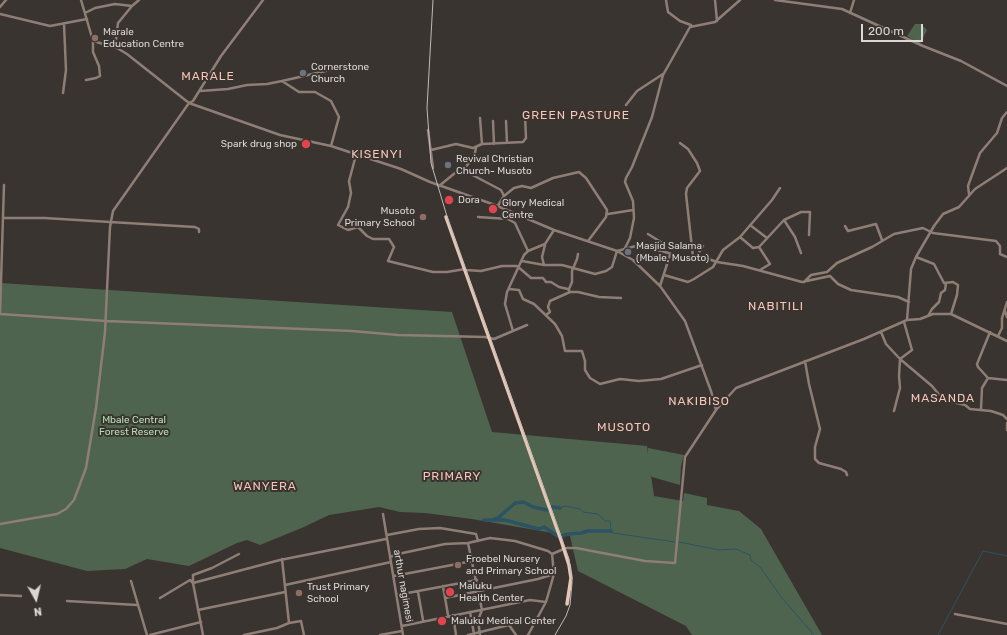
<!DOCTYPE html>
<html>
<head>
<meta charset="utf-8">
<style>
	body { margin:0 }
	#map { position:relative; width:1007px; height:635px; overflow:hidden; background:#3a3430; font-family:Rubik,sans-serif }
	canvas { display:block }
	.north { position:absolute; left:16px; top:579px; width:40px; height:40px; -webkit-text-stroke:3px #3a3430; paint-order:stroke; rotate:172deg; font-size:11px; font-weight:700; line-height:16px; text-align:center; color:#dbd7d5 }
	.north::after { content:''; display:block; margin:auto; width:14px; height:18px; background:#dbd7d5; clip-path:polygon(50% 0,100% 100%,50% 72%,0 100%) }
	.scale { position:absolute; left:861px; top:24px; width:62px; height:18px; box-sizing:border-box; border:2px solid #dbd7d5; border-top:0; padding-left:5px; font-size:12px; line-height:14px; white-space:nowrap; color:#dbd7d5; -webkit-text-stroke:3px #3a3430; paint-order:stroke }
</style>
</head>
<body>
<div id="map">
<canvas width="1007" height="635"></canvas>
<div class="north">N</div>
<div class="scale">200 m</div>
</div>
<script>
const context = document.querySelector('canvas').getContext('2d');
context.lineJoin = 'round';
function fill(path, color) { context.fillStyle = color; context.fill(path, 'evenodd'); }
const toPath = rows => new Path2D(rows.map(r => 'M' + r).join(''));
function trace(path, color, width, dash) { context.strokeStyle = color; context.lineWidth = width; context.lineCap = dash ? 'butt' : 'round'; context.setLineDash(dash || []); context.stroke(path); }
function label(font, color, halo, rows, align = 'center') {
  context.font = font + ' Rubik,sans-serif'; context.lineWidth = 4; context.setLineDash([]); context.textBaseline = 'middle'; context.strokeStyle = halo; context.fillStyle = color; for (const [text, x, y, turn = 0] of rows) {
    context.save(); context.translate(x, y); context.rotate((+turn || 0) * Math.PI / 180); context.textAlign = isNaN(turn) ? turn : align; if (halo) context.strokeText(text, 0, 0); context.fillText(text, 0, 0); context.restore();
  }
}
const green = toPath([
	[915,24,921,24,927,30,920,44,907,36],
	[0,283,452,312,492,432,647,446,648,454,648,448,684,455,681,466,680,485,652,477,651,475,654,496,683,501,684,493,707,498,707,505,739,511,761,529,822,635,692,635,686,626,578,571,570,536,472,519,425,513,400,512,379,507,329,515,304,527,260,545,247,540,237,543,189,566,147,559,125,569,87,571,0,548]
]);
const stream = toPath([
	[560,508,565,506,580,509,583,512,598,514,605,521,610,521,611,532,613,533,675,542],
	[679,542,719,550,736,549,750,555,751,560,760,567,782,598,814,635],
	[938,635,983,551,1007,556]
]);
const river = toPath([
	[495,519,498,518,515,503,523,502,533,507,547,510,552,507,560,508],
	[484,520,505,520,539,529,544,527,559,537,568,534,581,533,588,531,611,531]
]);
const minor = toPath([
	[81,0,93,41,117,48,127,54,189,103,280,135,331,146,401,169,430,182,495,205,554,230,617,251,633,260,660,286,685,321,711,391,716,410],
	[666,0,668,12,680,21,691,25],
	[715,0,717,21],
	[775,0,842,9,923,46,961,61,1007,86],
	[0,7,6,0],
	[85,13,95,8,115,4,132,6,139,0],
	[850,13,854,0],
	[0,14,50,26,87,19],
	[112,47,116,39,118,23,132,6],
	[86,80,96,78,100,76,99,66,93,52,93,41],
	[282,81,330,70],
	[200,91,228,89,247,85,267,84,282,81,299,92,315,92,331,101,339,117,331,146],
	[63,93,66,70,64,24],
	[626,105,637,91,663,74],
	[480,118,482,144],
	[493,121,494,144],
	[506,121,507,143],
	[428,130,433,168],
	[680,143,688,149,697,163,700,171,687,188,686,194,693,257],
	[431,150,456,144,473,148,482,144,523,142,526,138,525,116],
	[356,155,349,181,351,193,348,207,338,225,348,230,358,227,367,236,373,239,389,239,394,247,388,261,433,272,447,272,465,269],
	[463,170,474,157,476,148],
	[439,186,455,173,463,170,501,190,504,196],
	[969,194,968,186,980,153,997,133,1002,118,1007,112],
	[497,207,504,196,514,188,522,186,531,188,553,178,579,172,586,178,607,210,606,217,588,241],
	[608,214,633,210],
	[478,217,508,219,515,223,528,251],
	[4,218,44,218,110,222],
	[784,220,795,237,801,253],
	[110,222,195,227,199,229,199,232],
	[750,225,767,238],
	[845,226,848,231,876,224,882,240],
	[648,234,664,244,663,251],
	[740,237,772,200,780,188],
	[625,248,630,238,634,218,633,201,625,182,626,178,632,167,652,117,663,75,690,27,715,22,740,0],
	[696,257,703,246],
	[916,257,934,264,944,283,953,282,958,285,957,295,951,314],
	[522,261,544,265,562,265,595,274,606,271,612,267,617,251,636,246,662,251,681,257,703,257,717,262,743,266,802,282,830,276,838,284,851,290,898,297,909,302],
	[544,265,542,257,545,245],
	[466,270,481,271,502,266,517,266,531,278,543,278,546,282,551,282,559,287,568,289,570,292],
	[760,270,770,264,759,247,784,220,801,212,810,212,809,235],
	[664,275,688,282,694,279,713,267,723,250,740,237,753,248,759,247],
	[804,282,811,275,827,272,837,263,872,247,894,234,923,228,933,233,996,241,1000,246,1000,254,1007,257],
	[660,286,670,255],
	[509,289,519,290,523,299,534,304,555,324,562,336,565,351,582,351,585,361,585,370,590,378,600,384,620,379,639,381,661,379,702,365],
	[569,289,572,282,572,271,577,259,578,254],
	[1005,311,1007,317],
	[0,314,106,321,352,331,398,335,485,337,494,339,527,325],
	[0,314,4,185],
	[546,315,550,312,548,307,550,301,570,292,578,292,599,297,621,298],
	[928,316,932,309,939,302,941,293,945,290,946,283],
	[907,320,911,269,916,257,934,226,943,214,959,207,975,189,1007,168],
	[513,331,505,304,507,292,524,255,528,251,545,244,554,230],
	[881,332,886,344,900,359,912,350,904,322],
	[990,332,977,364,978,367,988,378,1007,380],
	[998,336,1002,328,1002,318,1007,302],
	[805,361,809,384,820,429,815,447,815,459,819,463,841,469,846,472,847,475],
	[981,409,982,388,988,378],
	[894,411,900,388,899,376,900,359,932,386,941,397,949,401,965,405,970,409,991,411,1003,415,1007,419],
	[1007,423,1007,430],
	[383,514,403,635],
	[0,524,57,514,66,509,74,500,86,468,96,408,105,332,110,227,113,211,189,103,193,101,221,56,263,0],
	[387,535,419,529,440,528,476,534,478,541],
	[468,543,482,610,478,620,480,635],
	[552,554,566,548,576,548,645,561,675,563,685,457,716,410,736,388,864,339,907,320,920,319,933,314,951,314,1007,341],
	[390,557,398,554,445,544,468,543,490,538,515,541,548,551,552,554,554,574,546,602,528,635],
	[282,559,289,623,301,621,304,635],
	[394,576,473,561],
	[131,581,147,635],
	[193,583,280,560,386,539],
	[285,585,391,562],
	[443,586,448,615],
	[418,592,423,620],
	[0,595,21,596],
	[397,595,477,580],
	[160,598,190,580,193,583],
	[445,598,538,579,554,574],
	[67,601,137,605],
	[198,610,285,592],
	[470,612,474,634],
	[955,614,1007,624],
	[453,615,456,635],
	[402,626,530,600,546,602],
	[150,635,201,622],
	[203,635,193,583,193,575,212,568,239,554],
	[244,635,277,628,289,623],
	[380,635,402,631],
	[468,635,509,625,516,635]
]);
const major = toPath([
	[446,217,561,540,569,565,571,578,567,604]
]);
const rail = toPath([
	[433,0,427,108,431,163,449,223,569,559,572,583,570,605,566,616,555,635]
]);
const markers = [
	[95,38,4,"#8d6e63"],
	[303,73,4,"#6b7280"],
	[306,144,5,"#e0444e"],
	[448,165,4,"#6b7280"],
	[449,200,5,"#e0444e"],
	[493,209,5,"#e0444e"],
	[423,217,4,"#8d6e63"],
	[628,252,4,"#6b7280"],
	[458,565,4,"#8d6e63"],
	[450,592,5,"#e0444e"],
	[299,593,4,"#8d6e63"],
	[442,621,5,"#e0444e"]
];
const poiNames = [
	["Marale",103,32],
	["Education Centre",103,44],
	["Cornerstone",311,67],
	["Church",311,79],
	["Spark drug shop",297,144,"right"],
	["Revival Christian",456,159],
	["Church- Musoto",456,171],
	["Dora",458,200],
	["Glory Medical",502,203],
	["Centre",502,215],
	["Musoto",415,211,"right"],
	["Primary School",415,223,"right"],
	["Masjid Salama",636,246],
	["(Mbale, Musoto)",636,258],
	["Froebel Nursery",466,559],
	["and Primary School",466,571],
	["Maluku",459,586],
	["Health Center",459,598],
	["Trust Primary",307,587],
	["School",307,599],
	["Maluku Medical Center",451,621]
];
const parkNames = [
	["Mbale Central",134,420],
	["Forest Reserve",134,432]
];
const streetNames = [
	["arthur nagimesi",403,586,80]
];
const quarterNames = [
	["MARALE",208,77],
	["GREEN PASTURE",576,116],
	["KISENYI",377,155],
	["NABITILI",776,307],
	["MASANDA",943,399],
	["NAKIBISO",699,402],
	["MUSOTO",624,428],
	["PRIMARY",452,477],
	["WANYERA",265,487]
];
fill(green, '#4e644e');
trace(stream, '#2c5363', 1);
trace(river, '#2c5363', 3.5);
trace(minor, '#8e7e76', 2.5);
trace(major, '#e7c6b6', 3.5);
trace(rail, '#bebab8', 1);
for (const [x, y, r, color] of markers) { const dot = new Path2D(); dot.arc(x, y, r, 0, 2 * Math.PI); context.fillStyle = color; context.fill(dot); trace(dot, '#3a3430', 1.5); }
label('10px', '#dbd7d5', '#3a3430', poiNames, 'left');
label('10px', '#b2e1b0', '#3a3430', parkNames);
label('10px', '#dbd7d5', '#3a3430', streetNames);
context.letterSpacing = '1px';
label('12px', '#f8c6b9', '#3a3430', quarterNames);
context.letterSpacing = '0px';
</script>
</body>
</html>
